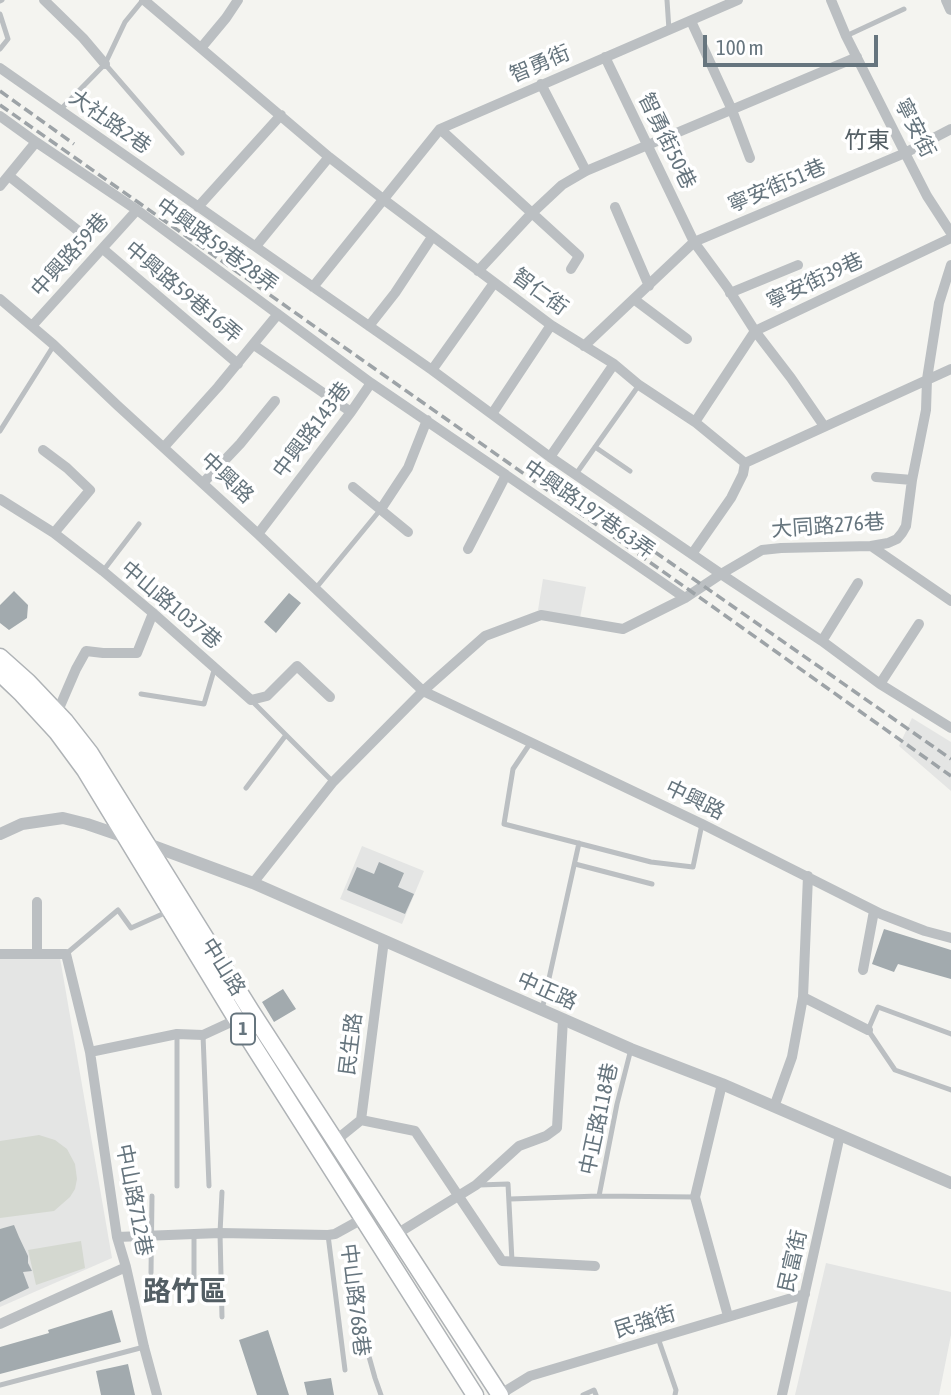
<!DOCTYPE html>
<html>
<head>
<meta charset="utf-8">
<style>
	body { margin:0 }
	#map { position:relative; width:951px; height:1395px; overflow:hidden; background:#f4f4f0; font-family:"Asap Condensed",sans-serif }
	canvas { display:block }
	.scale { position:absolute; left:703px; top:35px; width:175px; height:32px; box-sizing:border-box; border:4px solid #66757e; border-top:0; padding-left:9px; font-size:21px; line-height:24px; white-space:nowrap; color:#66757e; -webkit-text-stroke:5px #fff; paint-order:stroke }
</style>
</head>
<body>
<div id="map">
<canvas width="951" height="1395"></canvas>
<div class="scale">100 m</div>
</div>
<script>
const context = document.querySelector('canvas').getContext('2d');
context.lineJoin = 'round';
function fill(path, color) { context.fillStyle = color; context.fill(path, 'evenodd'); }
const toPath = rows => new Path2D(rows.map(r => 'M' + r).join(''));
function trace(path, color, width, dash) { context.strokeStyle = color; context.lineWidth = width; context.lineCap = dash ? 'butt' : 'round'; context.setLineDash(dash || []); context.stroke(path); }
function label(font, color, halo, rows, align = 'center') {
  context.font = font + ' "Asap Condensed","Noto Sans TC",sans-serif'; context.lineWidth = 7; context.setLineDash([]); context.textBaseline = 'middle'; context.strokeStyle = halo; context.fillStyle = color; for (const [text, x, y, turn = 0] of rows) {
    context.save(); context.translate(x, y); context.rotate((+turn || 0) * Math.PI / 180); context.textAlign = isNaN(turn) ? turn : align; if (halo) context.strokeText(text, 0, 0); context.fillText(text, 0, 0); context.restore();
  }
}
const built = toPath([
	[543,579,586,587,580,618,538,610],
	[912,718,951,742,951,791,899,746],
	[362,846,424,871,402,924,340,899],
	[60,958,112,1258,0,1307,0,959],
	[826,1263,951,1292,951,1335,939,1395,795,1395]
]);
const green = toPath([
	[39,1135,55,1140,67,1149,75,1164,77,1179,75,1189,70,1197,54,1211,0,1218,0,1141],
	[81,1241,85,1268,36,1285,28,1250]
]);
const building = toPath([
	[14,591,28,605,27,618,9,630,0,623,0,605],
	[289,593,301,603,276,633,264,622],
	[379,862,404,873,398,887,414,894,405,914,347,890,357,867,374,874],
	[884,929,951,950,951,979,898,964,894,972,872,964],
	[283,989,296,1009,274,1022,262,1002],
	[14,1225,19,1237,28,1256,28,1263,32,1271,23,1272,29,1288,0,1302,0,1229],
	[112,1310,121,1342,0,1374,0,1347,49,1333,48,1330],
	[268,1330,289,1395,257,1395,239,1340],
	[128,1364,135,1395,101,1395,96,1371],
	[331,1378,334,1395,307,1395,304,1382]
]);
const service = toPath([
	[143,0,125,22,105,64,182,153],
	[667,0,669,30],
	[0,1,2,0],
	[0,14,8,39,0,49],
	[846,36,904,9],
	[61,109,105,64],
	[0,431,54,345],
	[595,447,630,471],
	[576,474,639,385],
	[103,571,139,524],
	[316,588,381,509],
	[141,694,204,704,215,667],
	[251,700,333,782],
	[531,742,513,769,504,824,651,862,693,867,702,824],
	[246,788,286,735],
	[575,864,652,884],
	[66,954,118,910,131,928,167,912],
	[542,1010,579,843],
	[951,1034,878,1007,868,1030,895,1070,951,1090],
	[203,1035,209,1186],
	[479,1185,508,1184,512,1261],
	[177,1186,177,1034],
	[222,1192,220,1233,222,1317],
	[599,1196,617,1104,631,1049],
	[510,1199,599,1196,695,1197],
	[328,1235,345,1370],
	[151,1273,152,1196],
	[194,1300,194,1234],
	[361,1328,375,1378,381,1395],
	[658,1338,676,1390,675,1395],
	[0,1385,144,1347],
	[583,1395,594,1390,596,1395]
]);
const minor = toPath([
	[44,0,83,38,105,64],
	[144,0,329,157,383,199,551,325,614,364,639,385,695,422,745,463,951,369],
	[831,0,846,36,905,153,927,196,951,233],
	[691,21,732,110,750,158],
	[201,48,226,18,238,0],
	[605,57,694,242,727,287,755,331,951,238],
	[0,68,432,370,550,457,721,574,685,598,623,629,541,615,485,636,423,691,333,782,253,883],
	[541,84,586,171],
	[0,116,36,142,0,186],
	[440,129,579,256,571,269],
	[36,142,137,210,371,383,506,475],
	[9,176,81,233],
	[198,207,281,115],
	[615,207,649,286],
	[256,246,329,157],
	[103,249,238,364],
	[951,265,939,303,927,379,926,410,912,480,906,526,902,533,897,539,888,543,871,546,781,548,762,550,721,574,822,641,880,684,951,728],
	[478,271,531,214,562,185,586,171,857,57],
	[313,287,440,129,738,0],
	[730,293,798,265],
	[0,299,54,345,117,405,258,534,423,691,702,824,881,914,925,931,951,938],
	[635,300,687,339],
	[32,326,137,210],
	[369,326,395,293,432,237],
	[254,345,351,412],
	[584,346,694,242,905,153,951,129],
	[432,370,494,283],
	[492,414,551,325],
	[695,422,755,331,791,378,824,426],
	[164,447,218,387,278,314],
	[43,450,67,468,90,490,54,533],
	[550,457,614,364],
	[876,477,912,480],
	[203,483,240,444,275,401],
	[353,487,408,532],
	[0,499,54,533,103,571,153,613,251,700,267,696,297,666,330,697],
	[381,509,408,468,427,420],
	[258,534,351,412,371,383],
	[871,546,951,601],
	[468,549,506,475,685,598],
	[692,554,731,498,743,474,745,463],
	[822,641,858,583],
	[880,684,919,624],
	[57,713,76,669,86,651,103,653,137,653,153,613],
	[0,954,66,954,90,1052],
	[37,954,37,902],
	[863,970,874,911],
	[803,997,868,1030],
	[722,1084,695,1197,728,1316],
	[774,1107,792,1057,803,997,808,876],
	[361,1120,415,1131,502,1261,595,1266],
	[335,1141,361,1120,384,940],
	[395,1235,476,1185,519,1146,546,1136,557,1128,563,1019],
	[117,1237,220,1233,328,1235,335,1234,364,1218],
	[0,1324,126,1267],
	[157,1395,144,1347,126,1267,117,1237,90,1052,177,1034,203,1035,242,1017],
	[499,1395,530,1376,805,1294],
	[782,1395,840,1135]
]);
const tertiary = toPath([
	[947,0,951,9],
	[0,834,22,824,63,818,87,824,128,838],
	[145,843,253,883,631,1049,722,1084,951,1183]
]);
const primary = toPath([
	[0,657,28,682,65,721,90,753,251,1011,500,1395],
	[0,673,22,694,57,732,85,770,237,1020,475,1395]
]);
const rail = toPath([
	[0,91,74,144],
	[0,105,692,592,951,776],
	[532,466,951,759]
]);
const shields = [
	[243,1029,24]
];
const shieldNames = [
	["1",243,1029]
];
const streetNames = [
	["智勇街",540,64,-23],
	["大社路2巷",110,122,35],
	["寧安街",915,128,63],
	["智勇街50巷",667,141,64],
	["寧安街51巷",777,186,-23],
	["中興路59巷28弄",217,245,36],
	["中興路59巷",70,255,-48],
	["寧安街39巷",815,281,-25],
	["中興路59巷16弄",183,292,40],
	["智仁街",540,292,36],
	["中興路143巷",312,430,-53],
	["中興路",227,478,43],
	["中興路197巷63弄",589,509,35],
	["大同路276巷",828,526,-4],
	["中山路1037巷",171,605,40],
	["中興路",695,800,26],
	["中山路",223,967,58],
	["中正路",547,991,24],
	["民生路",351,1044,-83],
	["中正路118巷",599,1119,-78],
	["中山路712巷",134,1200,79],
	["民富街",793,1261,-77],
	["中山路768巷",355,1300,83],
	["民強街",645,1322,-17]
];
const neighbourhoodNames = [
	["竹東",867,141]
];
const districtNames = [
	["路竹區",185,1292]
];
fill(built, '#e4e5e4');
fill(green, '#d4d8d0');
fill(building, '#a2aaae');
trace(primary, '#afb3b6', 19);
trace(service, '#bbbfc2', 5);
trace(minor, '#bbbfc2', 10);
trace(tertiary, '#bbbfc2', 12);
trace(primary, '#fff', 16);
trace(rail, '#9da3a7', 3.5, [10, 5]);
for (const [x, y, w] of shields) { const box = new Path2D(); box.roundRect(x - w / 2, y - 15.5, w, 31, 5); context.fillStyle = '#fff'; context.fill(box); trace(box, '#66757e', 2); }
label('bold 19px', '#66757e', null, shieldNames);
label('21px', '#66757e', '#fff', streetNames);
label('23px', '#535e64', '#fff', neighbourhoodNames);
label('bold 28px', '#535e64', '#fff', districtNames);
</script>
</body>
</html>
